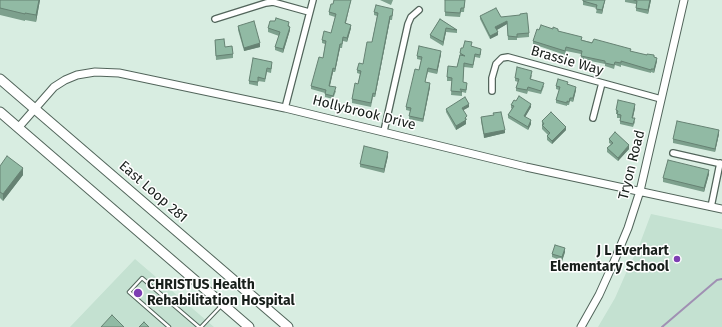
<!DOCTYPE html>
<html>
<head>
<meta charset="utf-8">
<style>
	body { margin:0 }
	canvas { display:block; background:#d8ede1 }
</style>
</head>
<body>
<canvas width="722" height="327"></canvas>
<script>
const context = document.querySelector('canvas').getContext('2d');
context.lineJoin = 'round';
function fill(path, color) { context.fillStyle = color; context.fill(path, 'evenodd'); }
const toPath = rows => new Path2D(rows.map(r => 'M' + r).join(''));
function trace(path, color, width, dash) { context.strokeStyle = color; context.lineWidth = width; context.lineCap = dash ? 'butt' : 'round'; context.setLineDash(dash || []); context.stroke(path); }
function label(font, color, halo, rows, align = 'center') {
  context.font = font + ' "Fira Sans",sans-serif'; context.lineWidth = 3; context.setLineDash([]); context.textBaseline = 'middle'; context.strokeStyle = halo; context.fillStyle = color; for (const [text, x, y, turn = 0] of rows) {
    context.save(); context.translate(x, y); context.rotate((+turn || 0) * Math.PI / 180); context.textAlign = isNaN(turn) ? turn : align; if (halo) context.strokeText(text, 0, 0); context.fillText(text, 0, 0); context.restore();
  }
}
const built = toPath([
	[651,214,722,229,722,327,598,327,615,298,626,273,639,246],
	[135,259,214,327,70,327]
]);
const stream = toPath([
	[662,327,717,280,722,279]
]);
const service = toPath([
	[169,327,129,292,142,278,199,327],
	[201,327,221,306]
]);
const minor = toPath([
	[215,19,266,3,273,2,309,12],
	[492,91,492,78,496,64,502,58,508,57,661,99],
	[285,108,313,0],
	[593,118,602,83],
	[384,131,408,24,411,17,419,10],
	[673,153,722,164],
	[711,207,720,163]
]);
const tertiary = toPath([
	[18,128,54,87,65,80,77,75,95,72,119,73,285,108,526,167,722,209],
	[581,327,599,295,613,264,628,228,640,191,684,0]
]);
const trunk = toPath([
	[0,79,288,327],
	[0,112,249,327]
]);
const wall = toPath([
	[0,0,40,0,36,22,25,20,25,21,0,15],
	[380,0,393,0,391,5],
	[445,0,465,0,464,12,461,12,460,17,445,16],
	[605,0,602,14,596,13,597,8,583,5,583,1],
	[625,0,651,0,648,14,636,11,636,4,625,2],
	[333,4,345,24,351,28,347,42,343,41,342,48,340,48,335,72,333,72,330,86,336,91,333,99,325,97,325,93,311,89,311,86,323,58,325,44,322,43,322,40,331,33,335,17,329,15,329,12],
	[374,12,393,13,392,20,390,20,375,97,373,97,371,107,352,103,352,99,358,84,360,74,357,73,357,70,363,64,372,42,377,16,374,15],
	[480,16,501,17,529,33,529,37,517,38,517,40,508,40,507,24,497,30,498,35,490,39,480,19],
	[440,19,457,30,457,33,446,32,443,46,430,38,430,35],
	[289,25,290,30,283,53,275,50,275,47,279,36,268,32,268,28],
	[238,26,260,47,244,51,238,30],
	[539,30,558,31,582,40,654,57,657,61,654,73,651,72,651,73,621,65,621,67,615,65,614,69,605,66,605,64,581,59,581,54,566,51,565,55,533,44,533,41],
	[215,40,225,47,233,54,233,58,216,60],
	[472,46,481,52,480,58,475,57,473,68,464,67,463,82,467,86,466,93,462,92,462,96,451,95,452,81,447,81,447,77,457,67,460,53,463,48],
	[441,54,437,74,428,72,425,82,430,87,423,122,409,119,410,111,406,110,406,107,419,70,421,60,417,59,417,56],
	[272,65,271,73,267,72,265,82,258,81,258,86,249,84,249,81],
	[532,75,531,79,544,86,541,94,528,91,527,94,516,91,516,88,518,82,515,81,515,78],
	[568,84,576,90,573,102,570,101,569,105,567,105,567,106,556,103,556,100,559,90,556,89,556,86],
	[511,105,531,107,525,117,531,124,528,130,508,118,508,115,512,109,511,108],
	[469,107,463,110,467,120,466,120,466,124,456,130,446,112,446,109],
	[635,108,633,118,635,122,633,127,620,124,620,118,617,118,617,114,616,114,616,110],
	[481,117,505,133,484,138,481,121],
	[542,121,566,130,552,144,547,140,547,136,548,135,542,129],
	[719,134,715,152,673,143,673,139],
	[609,139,629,149,618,161,607,152,607,148,611,144,609,143],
	[388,156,384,173,360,167,360,164],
	[0,166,23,175,3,201,0,198],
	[709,174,704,192,663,182,663,178],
	[565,252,562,261,552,257,552,254]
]);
const shadedWall = toPath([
	[39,0,40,0,36,22,36,15],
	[351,0,345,27,345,23],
	[605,0,602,14,602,10],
	[650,0,651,0,648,14,648,10],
	[390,16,390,20,375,97,375,94],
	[507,21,507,24,495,31,495,27],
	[351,25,351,28,347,42,347,38],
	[290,27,290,30,283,53,283,49],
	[446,28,446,32,443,46,443,42],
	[498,32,498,35,490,39,490,36],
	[260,43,260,47,244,51,244,48],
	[340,44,340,48,335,72,335,69],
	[441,51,441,54,437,74,437,70],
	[657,58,657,61,654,73,654,69],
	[333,68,333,72,329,89,329,86],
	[430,83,430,87,423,122,423,119],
	[576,87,576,90,573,102,573,98],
	[469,104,469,107,462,111,462,108],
	[531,104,531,107,524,119,524,116],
	[635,104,635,108,632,121,632,118],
	[466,120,466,124,456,130,456,126],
	[531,120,531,124,528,130,528,127],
	[566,127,566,130,552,144,552,141],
	[505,130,505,133,484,138,484,134],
	[719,130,719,134,715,152,715,149],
	[629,145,629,149,618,161,618,158],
	[388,152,388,156,384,173,384,169],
	[23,168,23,175,3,201,3,194],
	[709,170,709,174,704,192,704,188],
	[565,248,565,252,562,261,562,257]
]);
const building = toPath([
	[0,0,39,0,36,15,25,13,25,14,0,8,0,0],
	[334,0,351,0,345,23,351,25,347,38,343,37,342,44,340,44,335,69,333,68,329,86,336,87,333,96,325,94,326,90,311,86,319,57,323,58,326,41,322,40,324,31,331,33,336,14,329,12,331,4,333,4,334,0],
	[445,0,465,0,464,8,461,8,460,13,445,12,445,0],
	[583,0,605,0,602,10,596,9,597,5,583,1,583,0],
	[634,0,650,0,648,10,636,8,637,1,634,0],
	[376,5,393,9,392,16,390,16,375,94,373,93,371,103,352,99,355,83,358,84,361,71,357,70,359,63,363,64,367,42,372,42,378,13,374,12,376,5],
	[496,8,501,17,520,15,520,14,527,13,529,33,517,34,517,37,508,36,507,21,495,27,498,32,490,36,480,16,496,8],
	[276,18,289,22,288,26,290,27,283,49,275,47,280,32,268,28,270,21,275,21,276,18],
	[440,19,457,30,446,28,443,42,430,35,440,19],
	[254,21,260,43,244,48,238,26,254,21],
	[541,25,553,29,553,27,558,29,558,31,582,37,581,40,592,43,594,39,631,49,630,51,647,55,647,54,654,55,654,57,657,58,654,69,651,69,651,70,621,61,621,63,615,62,614,65,605,63,605,61,581,56,582,51,566,47,565,51,533,41,537,29,539,30,541,25],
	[224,39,225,47,232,46,233,54,216,56,215,40,224,39],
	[465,41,472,42,471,46,481,49,480,55,475,54,473,65,464,63,463,82,467,83,466,90,460,89,462,92,451,91,452,78,447,77,448,66,457,67,460,55,465,56,460,53,461,48,463,48,465,41],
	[419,46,441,51,437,70,428,68,425,82,430,83,423,119,409,116,411,108,406,107,415,69,419,70,422,57,417,56,419,46],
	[253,58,272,62,271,69,267,68,265,79,258,77,258,82,249,81,253,58],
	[517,67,532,71,530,79,544,83,541,91,528,87,527,90,516,88,519,79,515,78,517,67],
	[558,79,568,82,567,84,576,87,573,98,570,98,569,102,567,101,567,103,556,100,560,87,556,86,558,79],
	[519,96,531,104,524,116,531,120,528,127,508,115,514,106,511,105,514,100,516,101,519,96],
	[465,97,469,104,462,108,467,116,465,118,466,120,456,126,446,109,465,97],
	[618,100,635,104,632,118,635,118,633,124,620,121,621,115,617,114,618,111,616,110,618,100],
	[501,112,505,130,484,134,481,117,494,115,493,113,501,112],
	[551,112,566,127,552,141,547,136,550,133,542,125,544,124,542,121,551,112],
	[677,121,719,130,715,149,673,139,677,121],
	[615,132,629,145,618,158,607,148,613,143,609,139,615,132],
	[364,146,388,152,384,169,360,164,364,146],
	[7,156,23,168,3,194,0,192,0,166,7,156],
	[668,160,709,170,704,188,663,178,668,160],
	[555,245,565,248,562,257,552,254,555,245],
	[112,315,124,327,101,327,112,315],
	[144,322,149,327,139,327,144,322]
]);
const markers = [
	[677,259,4,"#7d3eb3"],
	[138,293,5,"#7d3eb3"]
];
const streetNames = [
	["Brassie Way",567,61,16],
	["Hollybrook Drive",364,113,14],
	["Tryon Road",632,165,-76],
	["East Loop 281",153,192,41]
];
const poiNames = [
	["J L Everhart",669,251],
	["Elementary School",669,267],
	["CHRISTUS Health",147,285,"left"],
	["Rehabilitation Hospital",147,301,"left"]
];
fill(built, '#c4e1d1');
trace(stream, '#a090b3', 2);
trace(service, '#52655b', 4.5);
trace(minor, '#52655b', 8);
trace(tertiary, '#52655b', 9);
trace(trunk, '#52655b', 11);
trace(service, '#fff', 2.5);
trace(minor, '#fff', 5.5);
trace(tertiary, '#fff', 7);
trace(trunk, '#fff', 9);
fill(wall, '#7da08d');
fill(shadedWall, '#668273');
fill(building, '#91baa4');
trace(building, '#668273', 1);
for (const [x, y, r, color] of markers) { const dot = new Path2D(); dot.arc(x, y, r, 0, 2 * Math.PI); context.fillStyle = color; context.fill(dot); trace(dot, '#fff', 1.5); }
label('14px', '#181f1b', '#fff', streetNames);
label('bold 14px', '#181f1b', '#fff', poiNames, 'right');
</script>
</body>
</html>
